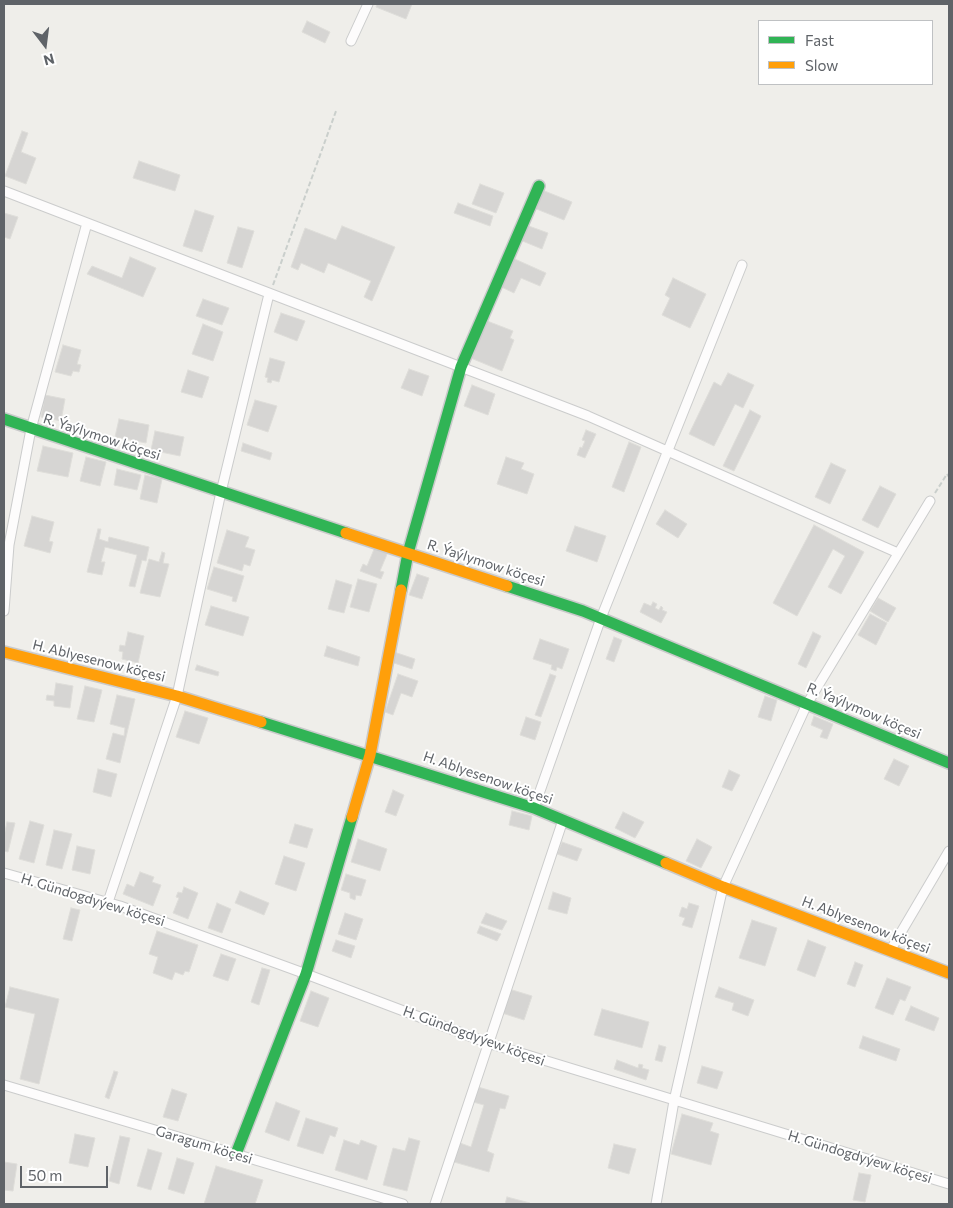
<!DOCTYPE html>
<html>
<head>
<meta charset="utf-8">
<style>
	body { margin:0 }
	#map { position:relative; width:953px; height:1208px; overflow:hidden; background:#efeeea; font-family:Commissioner,sans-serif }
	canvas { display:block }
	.frame { position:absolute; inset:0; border:5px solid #5f6368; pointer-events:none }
	.legend { position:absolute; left:758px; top:20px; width:175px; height:65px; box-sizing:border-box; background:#fff; border:1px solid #bfc1c3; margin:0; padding:6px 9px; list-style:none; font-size:15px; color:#5f6368 }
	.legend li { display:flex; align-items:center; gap:10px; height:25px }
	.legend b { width:25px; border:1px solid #bfc1c3 }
	.north { position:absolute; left:20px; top:20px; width:50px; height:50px; -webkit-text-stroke:4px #fff; paint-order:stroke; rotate:165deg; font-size:14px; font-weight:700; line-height:20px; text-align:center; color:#5f6368 }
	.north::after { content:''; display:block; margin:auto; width:18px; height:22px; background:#5f6368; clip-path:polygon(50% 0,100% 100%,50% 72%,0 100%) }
	.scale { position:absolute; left:20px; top:1166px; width:88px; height:22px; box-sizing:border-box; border:2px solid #5f6368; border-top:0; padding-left:6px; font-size:15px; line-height:18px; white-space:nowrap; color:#5f6368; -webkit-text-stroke:4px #fff; paint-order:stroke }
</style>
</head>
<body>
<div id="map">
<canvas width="953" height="1208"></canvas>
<div class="frame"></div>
<ul class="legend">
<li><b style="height:6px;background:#30b455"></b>Fast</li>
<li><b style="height:6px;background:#ff9f0a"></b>Slow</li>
</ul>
<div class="north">N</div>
<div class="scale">50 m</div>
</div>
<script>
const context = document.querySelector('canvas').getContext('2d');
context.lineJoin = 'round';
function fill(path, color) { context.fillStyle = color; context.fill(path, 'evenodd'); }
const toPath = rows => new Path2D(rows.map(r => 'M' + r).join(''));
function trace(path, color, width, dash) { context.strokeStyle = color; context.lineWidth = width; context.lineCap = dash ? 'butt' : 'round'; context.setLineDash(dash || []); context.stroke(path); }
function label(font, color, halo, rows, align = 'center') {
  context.font = font + ' Commissioner,sans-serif'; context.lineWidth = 4; context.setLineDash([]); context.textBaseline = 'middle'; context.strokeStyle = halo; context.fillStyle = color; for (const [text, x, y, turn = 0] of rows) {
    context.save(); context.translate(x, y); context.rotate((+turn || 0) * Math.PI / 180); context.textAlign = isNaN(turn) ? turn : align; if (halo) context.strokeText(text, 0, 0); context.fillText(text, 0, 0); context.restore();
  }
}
const building = toPath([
	[377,4,412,4,406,19,376,7,377,4],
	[307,21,330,32,325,43,302,32,307,21],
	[22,131,28,133,21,152,36,158,26,184,5,176,22,131],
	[139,161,180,175,175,191,133,178,139,161],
	[480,184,504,193,496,213,472,204,480,184],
	[542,190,572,202,564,220,534,208,542,190],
	[458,203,493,216,490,226,454,213,458,203],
	[195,210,214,216,202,252,183,246,195,210],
	[4,213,18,217,10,239,4,237,4,213],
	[526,225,548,233,542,249,520,240,526,225],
	[342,226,395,247,372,301,364,297,371,281,328,263,324,273,301,263,298,270,291,267,305,228,336,240,342,226],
	[238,227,254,231,242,268,227,263,238,227],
	[508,256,546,273,540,286,521,278,514,293,495,284,508,256],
	[130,257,156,268,143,297,87,274,92,266,122,278,130,257],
	[673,278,706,294,690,328,662,315,670,298,665,295,673,278],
	[203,299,229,308,222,325,196,316,203,299],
	[281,313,305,321,297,341,274,332,281,313],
	[482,319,513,331,510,338,514,340,502,371,466,356,482,319],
	[203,324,223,332,213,361,192,354,203,324],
	[63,345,81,350,77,364,81,365,79,372,73,371,71,376,55,372,63,345],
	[270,358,285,362,279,382,272,380,271,383,267,382,268,378,265,377,270,358],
	[409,369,429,376,422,396,401,388,409,369],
	[188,370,209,377,202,398,181,392,188,370],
	[728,373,754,385,743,408,735,404,714,446,689,434,714,382,721,386,728,373],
	[472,385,495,394,488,415,464,406,472,385],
	[45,395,65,399,61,421,41,417,45,395],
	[255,400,277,406,268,432,247,425,255,400],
	[750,410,761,416,734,471,723,466,750,410],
	[119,419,149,425,146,443,115,437,119,419],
	[586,430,596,434,585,458,577,455,580,447,582,448,585,441,582,440,586,430],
	[155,431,184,437,180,456,151,450,155,431],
	[629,442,641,447,624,492,612,487,629,442],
	[243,443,272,453,270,460,241,451,243,443],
	[43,446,73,453,68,477,37,471,43,446],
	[86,457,106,462,100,486,80,481,86,457],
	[506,457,524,463,521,469,534,474,527,494,497,484,506,457],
	[831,463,846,470,830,504,815,497,831,463],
	[117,469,141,475,137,490,114,485,117,469],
	[145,475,162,479,157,503,140,499,145,475],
	[880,486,896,494,878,528,862,520,880,486],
	[665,510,687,524,678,538,656,524,665,510],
	[32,516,54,522,49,541,53,542,50,553,24,546,32,516],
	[814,525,864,552,841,594,828,587,845,556,833,549,797,616,773,603,814,525],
	[575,526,606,536,597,562,566,551,575,526],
	[98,529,101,529,99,539,108,542,109,537,149,547,146,561,142,560,135,587,129,586,137,555,105,547,101,562,105,562,102,575,87,572,98,529],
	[227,530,249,537,245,547,255,550,250,566,244,564,242,571,217,563,227,530],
	[375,547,388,552,380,571,384,572,381,579,360,571,363,564,367,566,375,547],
	[162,552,165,553,163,563,169,564,160,597,140,593,149,559,159,562,162,552],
	[214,567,244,576,236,602,232,601,233,597,207,589,214,567],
	[417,574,429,578,422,599,409,595,417,574],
	[358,579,377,584,369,612,350,607,358,579],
	[336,580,352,585,344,613,328,609,336,580],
	[878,598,896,608,888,622,870,611,878,598],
	[653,602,657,604,655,608,659,610,661,606,663,608,662,610,667,612,661,623,640,612,644,603,651,606,653,602],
	[211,606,249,617,243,636,205,625,211,606],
	[870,614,887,623,876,645,858,635,870,614],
	[128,632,144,636,138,663,122,659,123,652,119,651,120,645,125,646,128,632],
	[813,632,821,636,806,668,798,664,813,632],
	[614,637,622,640,614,662,606,659,614,637],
	[540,639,569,649,562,669,557,667,556,671,551,669,552,665,533,659,540,639],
	[327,646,360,657,358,666,324,656,327,646],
	[394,652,415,659,412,669,391,662,394,652],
	[197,665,219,672,218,676,195,670,197,665],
	[398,674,418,681,412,697,401,693,393,715,385,712,398,674],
	[550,674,556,676,541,717,535,715,550,674],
	[56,683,73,686,70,708,54,706,54,701,46,700,47,695,54,696,56,683],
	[85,686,102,690,94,722,77,719,85,686],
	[117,695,135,699,120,763,106,759,113,733,124,736,125,728,110,724,117,695],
	[765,696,777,700,771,721,758,717,765,696],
	[185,711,208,718,199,744,176,737,185,711],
	[814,716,833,724,827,739,820,737,823,730,811,725,814,716],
	[526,717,541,722,535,740,520,735,526,717],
	[894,759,909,766,899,786,884,779,894,759],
	[98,769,117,774,111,797,93,792,98,769],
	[729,770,740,775,732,791,722,787,729,770],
	[393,790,404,795,396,816,385,812,393,790],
	[512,811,532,816,529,830,509,825,512,811],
	[623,812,644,822,635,838,615,828,623,812],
	[30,821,44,825,34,863,19,859,30,821],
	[7,822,15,823,8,852,4,851,4,836,7,822],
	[295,824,313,829,307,848,289,843,295,824],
	[54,830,72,834,62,869,46,865,54,830],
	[358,839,387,849,380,871,351,862,358,839],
	[697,839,712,847,701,868,686,861,697,839],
	[562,842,582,849,577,861,557,854,562,842],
	[77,846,95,850,90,874,72,870,77,846],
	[284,856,305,863,296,891,275,884,284,856],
	[140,872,154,877,152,882,161,885,153,906,123,894,127,884,134,887,140,872],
	[346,874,366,880,361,896,356,895,355,900,350,898,350,893,341,890,346,874],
	[184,887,198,893,188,919,173,913,179,898,176,897,178,892,182,893,184,887],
	[240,891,269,903,264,915,235,903,240,891],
	[553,892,571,898,567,914,548,909,553,892],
	[217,903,231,909,222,933,208,928,217,903],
	[689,903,699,906,692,928,682,925,685,918,679,916,682,907,687,909,689,903],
	[71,908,80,910,72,941,63,939,71,908],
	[345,913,363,919,356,940,338,934,345,913],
	[486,913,507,921,502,930,481,923,486,913],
	[752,920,777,928,765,966,739,958,752,920],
	[480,926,501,934,497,941,477,933,480,926],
	[157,931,198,945,189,972,185,971,183,975,175,972,172,980,153,973,158,957,149,954,157,931],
	[336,940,355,946,351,958,332,951,336,940],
	[808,940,826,947,815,977,797,970,808,940],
	[221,954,236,959,228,981,213,976,221,954],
	[855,962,863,965,855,987,847,984,855,962],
	[262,968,270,970,259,1005,251,1002,262,968],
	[887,978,911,987,905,1001,900,999,893,1015,875,1008,887,978],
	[10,987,59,999,39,1084,20,1079,35,1014,5,1007,10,987],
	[719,987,754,1000,748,1016,732,1010,734,1003,715,997,719,987],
	[509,989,532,996,524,1020,502,1013,509,989],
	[311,991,329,998,318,1027,300,1021,311,991],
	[911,1006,939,1018,934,1031,905,1020,911,1006],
	[602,1009,649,1022,642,1048,594,1035,602,1009],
	[863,1036,900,1049,896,1061,859,1048,863,1036],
	[659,1045,666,1047,662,1062,655,1060,659,1045],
	[617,1060,638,1068,639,1064,643,1065,642,1068,649,1070,646,1080,614,1069,617,1060],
	[702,1066,723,1072,717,1089,697,1083,702,1066],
	[114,1071,118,1072,109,1099,105,1097,114,1071],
	[478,1087,509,1096,505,1109,500,1108,487,1151,494,1154,489,1172,454,1162,460,1143,471,1147,484,1105,473,1102,478,1087],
	[172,1089,187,1094,178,1121,163,1117,172,1089],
	[276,1102,300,1111,289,1141,265,1132,276,1102],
	[682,1114,713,1123,710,1131,719,1134,711,1165,671,1154,682,1114],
	[306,1118,338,1128,335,1137,330,1135,323,1154,297,1146,306,1118],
	[75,1134,95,1138,88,1167,69,1163,75,1134],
	[120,1136,130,1138,119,1184,109,1181,120,1136],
	[409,1138,420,1141,407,1191,383,1185,393,1148,405,1151,409,1138],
	[344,1140,359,1145,361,1140,377,1146,367,1180,335,1170,344,1140],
	[614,1144,636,1149,629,1174,608,1168,614,1144],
	[148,1149,162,1153,151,1190,137,1186,148,1149],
	[177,1158,194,1163,184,1194,168,1189,177,1158],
	[4,1162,17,1164,13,1191,4,1190,4,1162],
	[216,1166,263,1180,255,1204,204,1204,216,1166],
	[859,1173,871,1175,865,1202,853,1200,859,1173],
	[507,1197,530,1203,530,1204,505,1204,507,1197]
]);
const path = toPath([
	[273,285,336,111],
	[935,493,947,474,949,477]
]);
const street = toPath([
	[351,41,368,4],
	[4,191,588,416,898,553],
	[4,611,9,545,31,429,87,223],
	[534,808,601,618,742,265],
	[4,873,120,906,306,974,488,1043,949,1184],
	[108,902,177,696,221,492,269,294],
	[890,951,949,851],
	[4,1085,403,1204],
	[435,1204,563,820],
	[656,1204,674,1101,723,887,807,704,930,501]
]);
const fast = toPath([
	[4,419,346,533],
	[507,586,583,611,949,763],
	[401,590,408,553,461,367,539,186],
	[261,722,534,808,666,863],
	[236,1154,306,974,352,817]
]);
const slow = toPath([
	[346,533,507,586],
	[4,652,177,696,261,722],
	[352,817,370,755,401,590],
	[666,863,723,887,949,973]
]);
const streetNames = [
	["R. Ýaýlymow köçesi",102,437,18],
	["R. Ýaýlymow köçesi",486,563,18],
	["H. Ablyesenow köçesi",99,661,14],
	["R. Ýaýlymow köçesi",864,711,23],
	["H. Ablyesenow köçesi",488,778,19],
	["H. Gündogdyýew köçesi",93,900,17],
	["H. Ablyesenow köçesi",866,925,21],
	["H. Gündogdyýew köçesi",474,1036,20],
	["Garagum köçesi",204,1145,17],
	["H. Gündogdyýew köçesi",860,1157,17]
];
fill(building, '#d6d5d3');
trace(building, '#deddd9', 1);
trace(street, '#cbcccc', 11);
trace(fast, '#cacacb', 14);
trace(slow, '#cacacb', 14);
trace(path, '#cacfcc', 2, [5, 2.5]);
trace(street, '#fdfcfc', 9);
trace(fast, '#30b455', 11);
trace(slow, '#ff9f0a', 11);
label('14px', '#5f6368', '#fff', streetNames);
</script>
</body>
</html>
